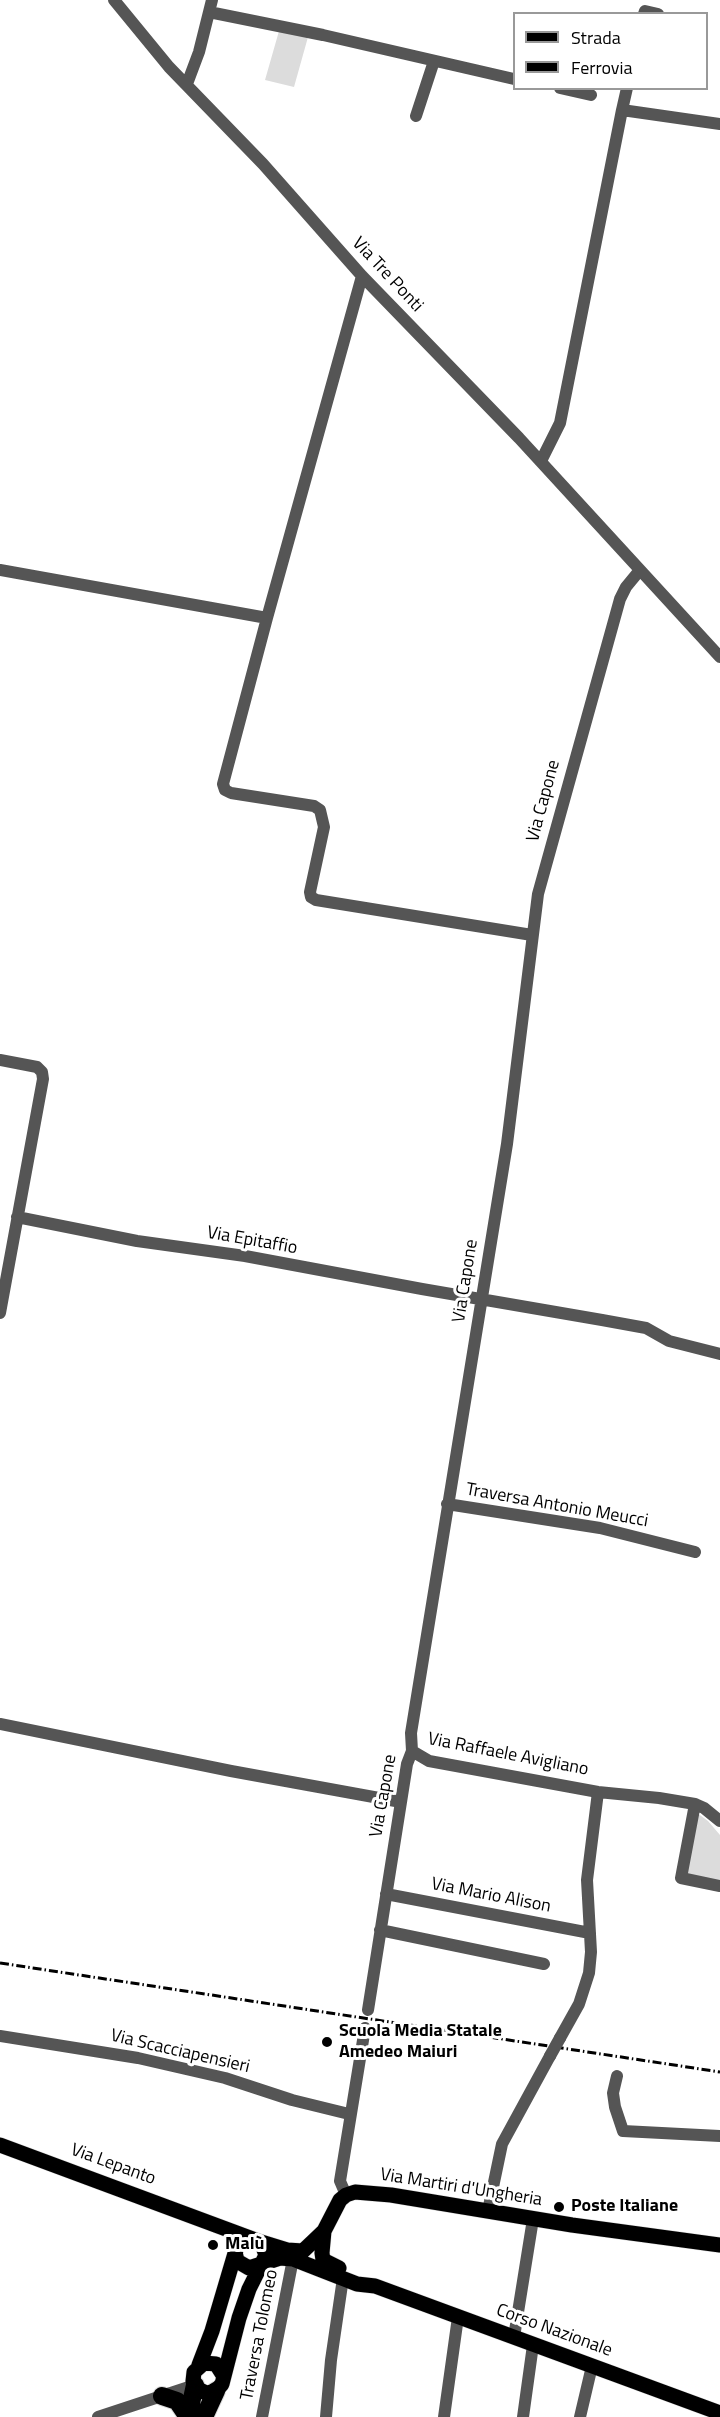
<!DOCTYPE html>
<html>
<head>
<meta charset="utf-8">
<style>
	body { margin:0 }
	#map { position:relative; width:720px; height:2417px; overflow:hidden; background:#fff; font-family:"Titillium Web",sans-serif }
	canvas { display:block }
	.legend { position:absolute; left:513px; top:12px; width:195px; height:78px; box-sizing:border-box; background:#fff; border:2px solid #999; margin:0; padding:8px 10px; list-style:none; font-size:18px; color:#000 }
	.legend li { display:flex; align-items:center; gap:12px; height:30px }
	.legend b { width:30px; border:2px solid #999 }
</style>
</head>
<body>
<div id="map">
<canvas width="720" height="2417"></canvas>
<ul class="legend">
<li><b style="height:8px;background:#000"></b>Strada</li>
<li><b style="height:8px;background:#000"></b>Ferrovia</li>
</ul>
</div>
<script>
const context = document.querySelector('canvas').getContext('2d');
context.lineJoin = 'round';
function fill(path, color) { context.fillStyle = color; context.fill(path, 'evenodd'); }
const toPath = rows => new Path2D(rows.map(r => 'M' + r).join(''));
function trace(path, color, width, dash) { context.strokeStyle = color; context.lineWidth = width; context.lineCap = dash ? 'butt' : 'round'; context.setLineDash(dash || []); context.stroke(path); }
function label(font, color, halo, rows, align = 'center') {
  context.font = font + ' "Titillium Web",sans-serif'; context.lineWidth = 6; context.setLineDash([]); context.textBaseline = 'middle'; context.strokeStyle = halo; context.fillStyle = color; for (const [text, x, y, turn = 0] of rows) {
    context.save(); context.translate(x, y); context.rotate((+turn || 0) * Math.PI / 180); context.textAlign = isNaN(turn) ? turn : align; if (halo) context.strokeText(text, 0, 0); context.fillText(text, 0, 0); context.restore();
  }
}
const green = toPath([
	[279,31,308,37,294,87,265,80],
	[697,1813,708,1821,720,1835,720,1881,684,1874]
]);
const minor = toPath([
	[114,0,169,67,263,164,362,276,519,438,720,657],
	[209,12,323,35,514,79],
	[644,14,645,11,658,14],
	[187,84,199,52,212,0],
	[560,88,591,95],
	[622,110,627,88],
	[416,116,434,61],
	[362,276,267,618,223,784,225,790,231,793,314,806,320,810,324,827,310,892,311,897,316,900,532,935],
	[541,461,560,423,622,110,720,124],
	[0,570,267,618],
	[0,1060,37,1067,42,1072,43,1079,0,1313],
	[17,1217,137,1241,245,1256,422,1289,602,1320,646,1328,669,1341,720,1354],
	[447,1504,600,1528,695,1552],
	[0,1724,231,1771,401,1802],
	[412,1751,429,1761,598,1792,659,1798,695,1804,704,1808,720,1821],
	[695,1804,681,1878,720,1886],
	[386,1894,590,1933],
	[380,1930,544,1964],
	[368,2010,401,1802,407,1764,412,1751,411,1733,507,1144,538,894,620,599,626,587,640,570],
	[0,2036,138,2058,225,2078,292,2100,349,2114],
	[560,2038,579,2004,589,1973,591,1952,587,1880,598,1792],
	[617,2076,613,2093,615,2107,623,2131,720,2136],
	[346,2195,340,2181,365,2028],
	[488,2211,502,2144,550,2056],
	[514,2337,533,2219],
	[98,2417,195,2385],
	[262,2417,293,2259],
	[326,2417,331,2360,343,2278],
	[444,2417,458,2317],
	[523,2417,533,2345],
	[580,2417,592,2366]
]);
const major = toPath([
	[0,2145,261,2242,266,2255,249,2289,239,2318,222,2384,216,2391,206,2393,198,2389,193,2381,194,2372,204,2363,216,2364,223,2375],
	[324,2231,322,2253,323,2260,339,2268],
	[261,2242,287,2250,303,2251,324,2231,340,2200,346,2195,355,2192,391,2195,572,2225,720,2245],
	[235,2252,237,2261,249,2268,280,2258,293,2259,357,2284,375,2286,720,2413],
	[199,2365,212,2331,236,2250]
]);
const highway = toPath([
	[162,2396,177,2401,188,2417],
	[188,2417,195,2385],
	[204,2417,216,2391]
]);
const rail = toPath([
	[0,1963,720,2072]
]);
const minorBridge = toPath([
	[550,2056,560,2038]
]);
const markers = [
	[327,2042,6,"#000"],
	[559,2207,6,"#000"],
	[213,2245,6,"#000"]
];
const streetNames = [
	["Via Tre Ponti",387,275,47],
	["Via Capone",544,801,-75],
	["Via Epitaffio",252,1241,10],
	["Via Capone",466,1281,-81],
	["Traversa Antonio Meucci",557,1506,10],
	["Via Raffaele Avigliano",508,1755,11],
	["Via Capone",384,1796,-80],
	["Via Mario Alison",491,1896,11],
	["Via Scacciapensieri",180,2052,13],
	["Via Lepanto",113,2165,20],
	["Via Martiri d'Ungheria",461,2188,9],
	["Corso Nazionale",554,2331,20],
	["Traversa Tolomeo",260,2335,-79]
];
const poiNames = [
	["Scuola Media Statale",339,2032],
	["Amedeo Maiuri",339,2053],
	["Poste Italiane",571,2207],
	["Malù",225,2245]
];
fill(green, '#dcdcdc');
trace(major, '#dbdbdb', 16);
trace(highway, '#dbdbdb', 20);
trace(minor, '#555', 12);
trace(major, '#000', 15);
trace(highway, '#000', 18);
trace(rail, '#000', 3, [9, 3, 1.5, 3]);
trace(minorBridge, '#555', 12);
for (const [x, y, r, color] of markers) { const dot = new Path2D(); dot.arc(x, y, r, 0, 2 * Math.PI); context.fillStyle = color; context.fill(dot); trace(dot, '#fff', 2); }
label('18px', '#000', '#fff', streetNames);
label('bold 18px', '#000', '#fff', poiNames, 'left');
</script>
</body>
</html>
